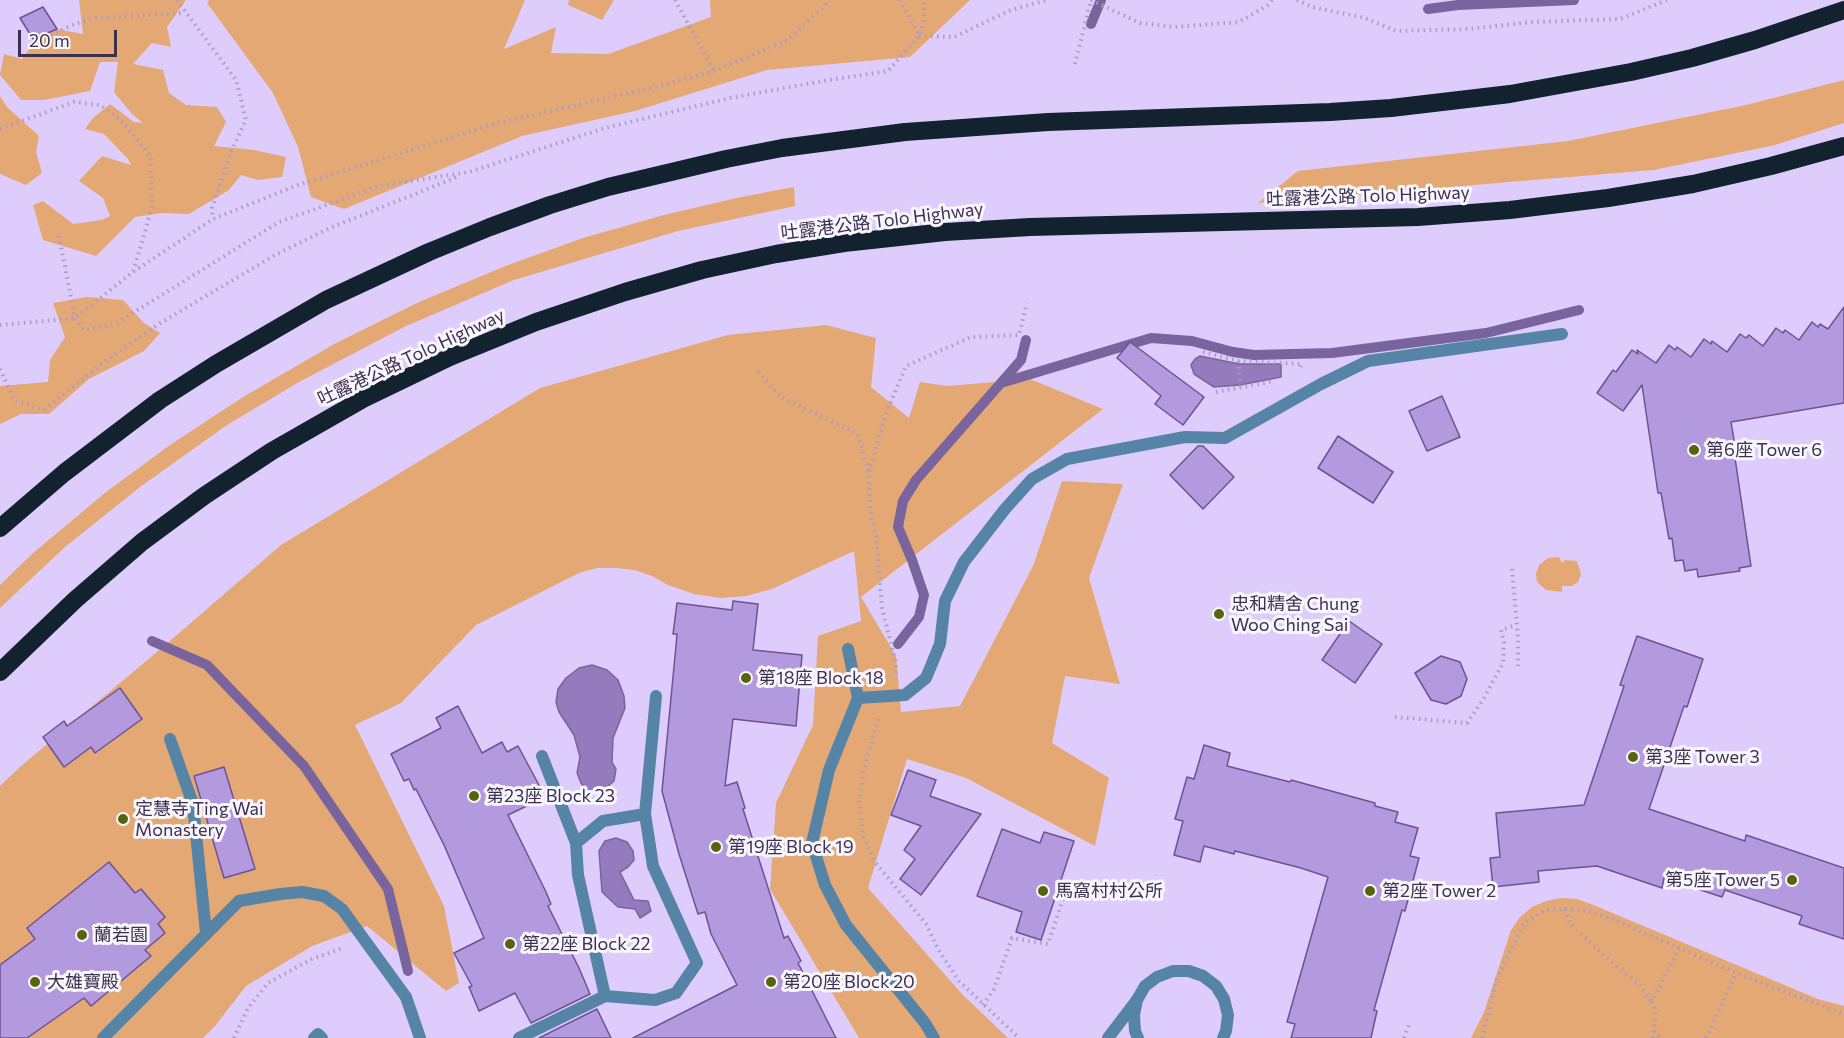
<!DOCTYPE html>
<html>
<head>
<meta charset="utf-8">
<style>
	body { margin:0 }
	#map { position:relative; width:1844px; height:1038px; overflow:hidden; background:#decdfc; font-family:Commissioner,sans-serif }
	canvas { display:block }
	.scale { position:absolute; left:18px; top:30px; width:99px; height:27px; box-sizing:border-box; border:3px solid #3c304f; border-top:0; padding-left:8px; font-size:18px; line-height:21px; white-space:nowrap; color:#3c304f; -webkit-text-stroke:4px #f9f6fe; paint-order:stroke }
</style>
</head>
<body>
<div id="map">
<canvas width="1844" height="1038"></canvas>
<div class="scale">20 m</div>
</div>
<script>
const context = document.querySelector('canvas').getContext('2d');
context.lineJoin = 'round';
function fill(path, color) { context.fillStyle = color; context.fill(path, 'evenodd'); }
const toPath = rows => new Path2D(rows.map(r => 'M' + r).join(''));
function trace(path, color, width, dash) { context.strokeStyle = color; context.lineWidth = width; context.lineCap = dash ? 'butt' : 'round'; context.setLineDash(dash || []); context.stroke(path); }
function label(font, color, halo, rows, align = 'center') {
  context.font = font + ' Commissioner,"Noto Sans TC",sans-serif'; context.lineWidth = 6; context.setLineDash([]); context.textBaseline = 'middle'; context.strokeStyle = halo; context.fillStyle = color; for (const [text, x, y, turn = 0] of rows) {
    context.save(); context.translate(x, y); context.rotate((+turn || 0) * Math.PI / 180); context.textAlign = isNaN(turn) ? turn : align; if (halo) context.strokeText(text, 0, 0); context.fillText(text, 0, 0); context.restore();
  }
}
const green = toPath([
	[79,0,186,0,167,27,171,47,152,43,133,64,163,70,169,93,186,105,217,107,226,122,214,146,254,150,286,157,282,177,258,180,241,175,229,190,189,214,162,213,135,217,96,256,43,240,33,205,43,201,73,224,102,220,110,216,103,198,79,181,102,156,131,165,128,159,104,134,85,129,93,118,110,104,134,122,143,123,132,114,114,92,118,62,100,62,90,91,44,100,21,100,0,75,4,54,22,59,45,27,83,34],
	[209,0,525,0,504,49,556,27,551,53,608,54,711,17,710,0,970,0,910,57,767,70,635,111,522,136,344,209,311,197,298,147,273,93,207,3],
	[569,0,614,0,602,20,568,5],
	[1844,80,1844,123,1775,145,1654,170,1258,203,1298,171,1568,141,1746,105],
	[0,96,7,107,39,136,36,152,42,173,26,185,0,174],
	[794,187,795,206,678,231,514,280,406,326,299,382,227,425,140,487,65,547,0,608,0,585,32,554,106,492,170,445,243,397,336,343,419,302,508,265,583,238,664,215,741,197],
	[87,297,123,300,144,323,160,333,144,351,89,379,49,414,21,414,0,424,0,386,48,382,50,360,65,337,53,303],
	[826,325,876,338,871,387,909,418,920,382,947,386,1030,379,1103,409,861,597,896,656,901,712,960,706,1033,566,1062,481,1123,484,1089,578,1120,684,1065,676,1052,743,1109,778,1095,846,966,778,907,759,868,888,963,995,1008,1038,859,1038,770,889,776,803,813,725,818,636,861,621,854,551,772,589,746,596,720,598,694,594,668,585,652,576,634,570,616,568,597,568,579,573,476,625,401,703,355,725,444,906,459,983,446,991,367,926,312,946,246,986,215,1026,203,1038,0,1038,0,786,21,766,164,646,281,545,540,388,728,335],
	[1559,557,1562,563,1565,560,1577,561,1581,574,1578,582,1572,586,1562,586,1562,592,1546,590,1537,582,1536,574,1539,565,1548,558],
	[1561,898,1577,899,1591,904,1818,999,1844,1006,1844,1038,1471,1038,1484,1012,1511,930,1520,917,1532,907,1546,901]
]);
const water = toPath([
	[1200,356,1239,364,1281,364,1281,377,1240,385,1214,387,1194,374,1191,365,1195,359,1200,356],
	[592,665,607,670,618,680,624,696,625,708,613,738,612,762,616,769,614,781,606,788,596,792,586,790,581,783,577,773,580,757,574,735,559,712,556,702,558,689,566,678,579,668,592,665],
	[616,838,627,842,633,851,634,860,628,867,620,872,634,900,648,901,651,911,640,918,635,909,618,907,602,892,599,851,605,841,616,838]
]);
const stream = toPath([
	[1428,9,1458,5,1574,0],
	[1091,24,1101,0],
	[1001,383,1151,338,1192,341,1233,352,1254,355,1332,353,1486,333,1579,310],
	[152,641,207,665,304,766,388,889,408,971],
	[898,644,919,617,924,595,912,560,898,527,903,501,916,480,1021,360,1026,340]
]);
const building = toPath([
	[43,7,57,29,33,39,20,18,43,7],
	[1844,307,1844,403,1731,422,1737,458,1735,458,1751,566,1739,568,1740,571,1698,577,1697,569,1685,571,1683,560,1675,561,1672,538,1669,539,1661,493,1658,493,1642,385,1623,411,1597,393,1613,370,1616,372,1632,350,1638,354,1637,350,1656,363,1669,345,1675,350,1677,347,1691,357,1704,339,1711,344,1712,341,1727,352,1740,334,1746,338,1749,335,1763,346,1776,328,1783,333,1785,330,1799,340,1812,322,1818,327,1820,324,1828,329,1844,307],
	[1130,342,1204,397,1183,425,1155,404,1161,396,1117,358,1130,342],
	[1442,396,1460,437,1427,451,1409,411,1442,396],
	[1338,436,1393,472,1373,503,1318,468,1338,436],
	[1198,446,1203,446,1234,477,1203,509,1170,475,1198,446],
	[733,601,758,604,753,650,802,655,796,726,733,719,725,786,737,782,745,808,743,809,784,938,788,936,801,961,798,963,836,1038,633,1038,737,985,711,934,705,912,698,914,679,854,662,791,676,646,677,634,673,634,677,603,732,610,733,601],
	[1349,621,1382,644,1355,683,1322,660,1349,621],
	[1637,636,1703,659,1687,707,1684,706,1649,809,1745,841,1746,835,1844,868,1844,939,1799,924,1802,916,1725,890,1722,897,1664,878,1662,888,1597,866,1538,871,1539,882,1493,887,1490,858,1500,857,1496,813,1584,805,1624,686,1620,685,1637,636],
	[1441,656,1460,662,1467,679,1461,696,1446,704,1431,700,1415,673,1441,656],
	[120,688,142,719,95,753,91,747,64,767,43,737,64,721,67,726,120,688],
	[458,706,482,753,502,742,507,752,518,746,540,787,528,792,533,803,508,815,546,892,551,904,548,906,579,968,590,994,531,1023,515,993,479,1011,469,987,472,986,454,953,484,938,444,845,416,789,414,790,409,779,404,781,391,754,441,728,436,718,458,706],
	[1204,745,1230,753,1227,766,1290,782,1291,780,1375,803,1375,806,1398,812,1395,822,1418,828,1410,856,1419,858,1405,911,1402,910,1374,1010,1377,1011,1371,1038,1291,1038,1295,1024,1287,1022,1328,877,1301,868,1235,851,1234,854,1204,846,1200,862,1174,855,1183,821,1175,819,1187,777,1194,779,1204,745],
	[224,767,255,869,224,878,194,776,224,767],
	[908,770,936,780,930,796,981,814,921,895,900,879,915,859,904,850,921,826,891,815,908,770],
	[1002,829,1040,843,1044,832,1074,841,1041,940,1016,932,1022,912,977,896,1002,829],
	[109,862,135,893,141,889,165,917,158,924,165,933,145,950,151,956,91,1006,84,998,27,1038,0,1038,0,965,35,939,27,928,109,862],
	[597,1009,611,1038,539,1038,597,1009]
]);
const path = toPath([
	[177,0,236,80,246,120,231,152,212,208,213,219],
	[675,0,714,71],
	[900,0,919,35],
	[1091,0,1140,23,1175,27,1239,22,1268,5,1272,0],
	[1297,0,1312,7,1365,18,1396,31,1469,29,1531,22,1620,19,1667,0],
	[919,36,954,37,1011,10,1047,0],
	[40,41,74,24,96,18,185,13],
	[1075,64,1091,0],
	[0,129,74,102,100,105,121,120,151,157,152,208,133,272],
	[59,236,75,318,84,330,115,324,279,222,379,186,469,172,605,128,730,98,829,80,888,71,919,36,924,20,924,0],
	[0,325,75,318,133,272,213,219,295,186,498,123,656,87,714,71,788,40,830,0],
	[1203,352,1238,361,1302,364,1300,368],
	[1238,361,1241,389],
	[0,369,14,400,44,410,101,364,157,325,277,254,332,227,460,176],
	[758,372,781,397,858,434,869,473],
	[1216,392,1275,381],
	[1512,569,1518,638,1518,666],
	[896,673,896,663,882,608,876,535,870,508,869,473,885,416,906,366,971,337,1019,335,1027,303],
	[1395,717,1467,723,1484,698,1503,663,1504,642,1501,630,1516,625],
	[878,719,864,769,859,801,863,835,874,861,926,924,938,949,959,981,1019,1038],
	[1565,909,1570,923,1577,931,1613,963,1640,985,1652,1002],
	[983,1005,994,989,1012,938,1048,944,1068,884],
	[1654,1031,1660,1038],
	[234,1038,248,1008,268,983,312,959,343,948],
	[1404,1038,1410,1022],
	[1482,1038,1497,979,1524,923,1546,910,1565,909,1588,911,1612,919,1736,973,1844,1014],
	[1653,1038,1656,1011,1652,1002,1679,948],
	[1706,1038,1736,973]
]);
const service = toPath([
	[848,649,858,698],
	[170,739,193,804,206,933],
	[542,756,576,843],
	[645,814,656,696],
	[103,1038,239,901,280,894,302,892,324,896,342,909,406,997],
	[314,1038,318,1034,322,1038],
	[519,1038,605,996,655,1000,676,993,697,963,653,866,645,814,603,821,576,843,578,875,605,996],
	[934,1038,925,1023,846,925,825,885,812,843,829,770,858,698,905,695,926,678,940,644,945,601,964,562,1005,509,1032,479,1067,459,1185,437,1225,438,1321,384,1368,361,1562,334]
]);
const minor = toPath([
	[406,997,420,1038],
	[1138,1038,1135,1031,1134,1015,1137,1000,1145,986,1157,977,1173,971,1189,971,1203,976,1216,986,1224,999,1228,1015,1226,1031,1223,1038]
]);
const tertiary = toPath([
	[1108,1038,1137,1000]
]);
const motorway = toPath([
	[0,528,64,473,160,400,216,364,326,300,429,252,490,227,550,205,608,187,726,159,782,148,905,132,1048,122,1330,112,1391,108,1510,94,1631,72,1692,58,1755,40,1844,10],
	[0,672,75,600,142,542,204,496,272,451,363,399,450,357,536,322,625,292,702,270,776,254,844,243,945,232,1030,227,1418,217,1510,210,1608,198,1693,184,1771,166,1844,146]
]);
const markers = [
	[1694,450,6,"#54650e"],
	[1219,614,6,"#54650e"],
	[746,678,6,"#54650e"],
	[1633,757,6,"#54650e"],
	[474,796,6,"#54650e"],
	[123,819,6,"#54650e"],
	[716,847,6,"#54650e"],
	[1792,880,6,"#54650e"],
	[1043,891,6,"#54650e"],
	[1370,891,6,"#54650e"],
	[82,935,6,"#54650e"],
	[510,944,6,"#54650e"],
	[35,982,6,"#54650e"],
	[771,982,6,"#54650e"]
];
const streetNames = [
	["吐露港公路 Tolo Highway",1368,196,-2],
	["吐露港公路 Tolo Highway",882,221,-7],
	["吐露港公路 Tolo Highway",411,357,-25]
];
const poiNames = [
	["第6座 Tower 6",1706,450],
	["忠和精舍 Chung",1231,604],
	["Woo Ching Sai",1231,625],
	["第18座 Block 18",758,678],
	["第3座 Tower 3",1645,757],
	["第23座 Block 23",486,796],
	["定慧寺 Ting Wai",135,809],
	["Monastery",135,830],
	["第19座 Block 19",728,847],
	["第5座 Tower 5",1780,880,"right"],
	["馬窩村村公所",1055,891],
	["第2座 Tower 2",1382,891],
	["蘭若園",94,935],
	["第22座 Block 22",522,944],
	["大雄寶殿",47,982],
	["第20座 Block 20",783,982]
];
fill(green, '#e4a875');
fill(water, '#957bbe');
trace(water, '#7a649d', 1.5);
trace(stream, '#7a649d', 10);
fill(building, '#b399dd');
trace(building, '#6d5296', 1.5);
trace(path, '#aa9ac4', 4, [1.5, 4.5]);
trace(service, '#5684a6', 12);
trace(minor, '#5684a6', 12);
trace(tertiary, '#5684a6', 12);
trace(motorway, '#12232f', 18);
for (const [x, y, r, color] of markers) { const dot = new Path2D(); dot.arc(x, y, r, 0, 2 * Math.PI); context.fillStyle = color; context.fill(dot); trace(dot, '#f9f6fe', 2); }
label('18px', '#3c304f', '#f9f6fe', streetNames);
label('18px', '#3c304f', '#f9f6fe', poiNames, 'left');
</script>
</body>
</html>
